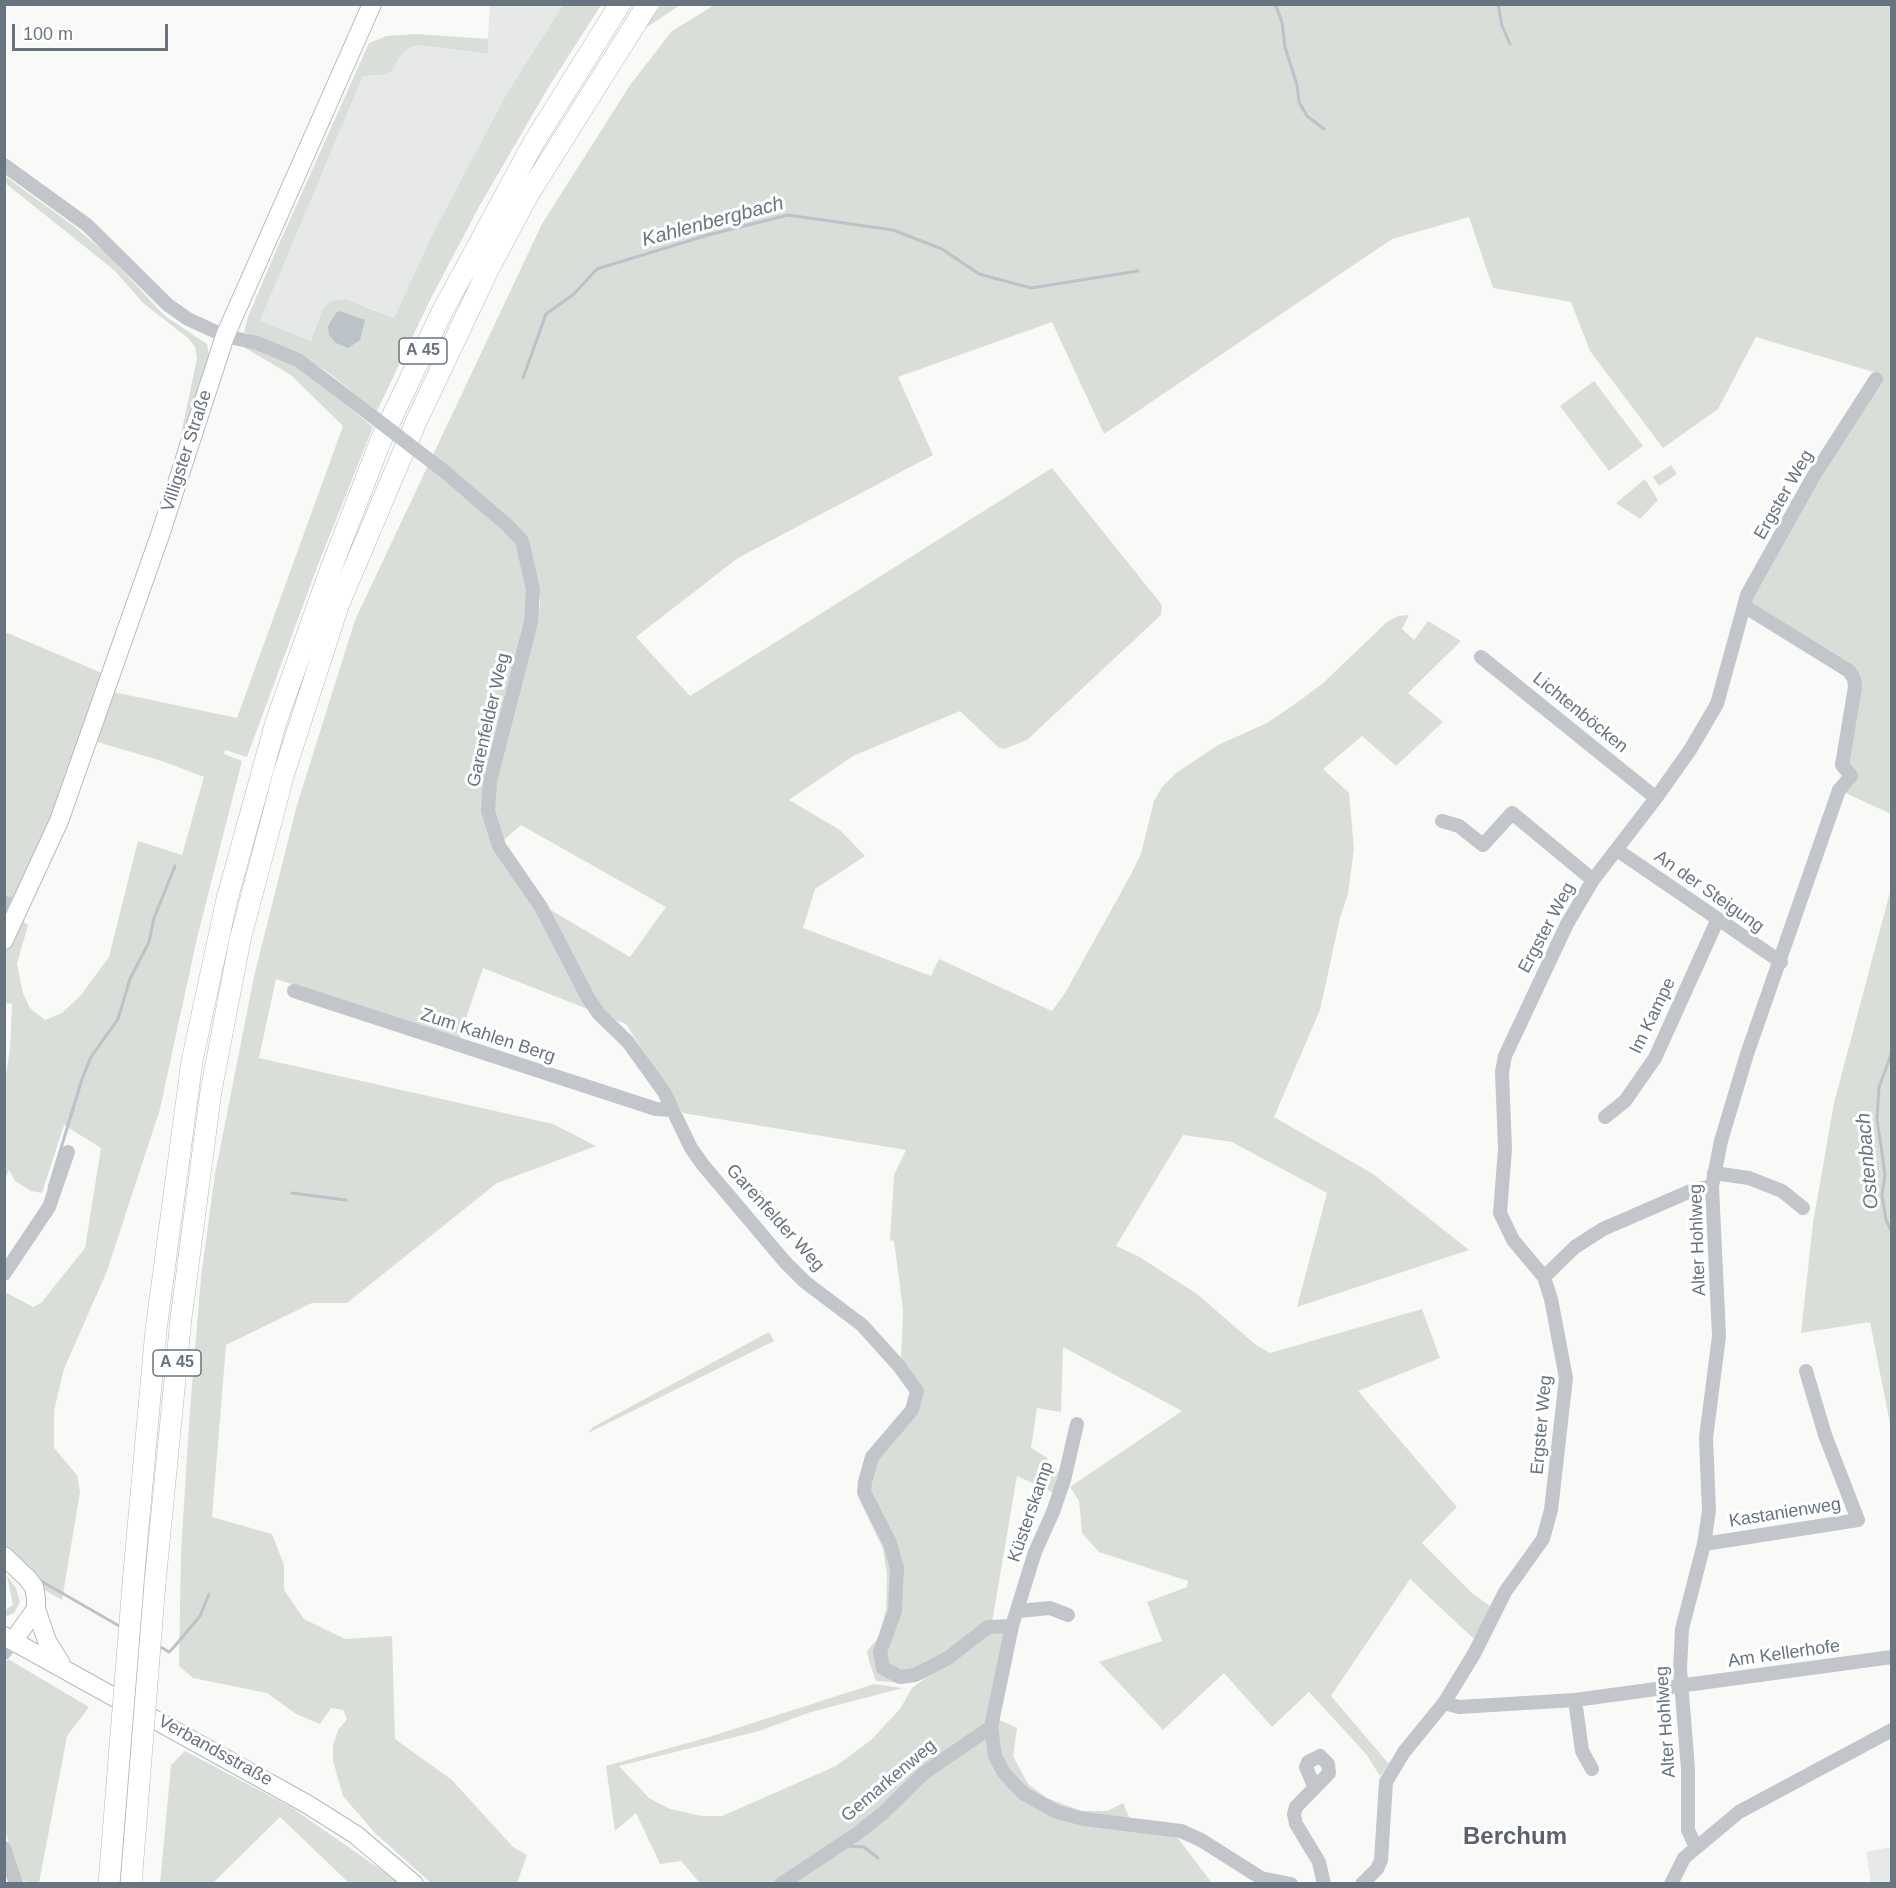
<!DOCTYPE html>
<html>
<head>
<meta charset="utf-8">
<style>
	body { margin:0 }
	#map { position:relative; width:1896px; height:1888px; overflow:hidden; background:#f9faf8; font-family:Arial,sans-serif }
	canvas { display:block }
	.frame { position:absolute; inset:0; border:6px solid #68747f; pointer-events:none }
	.scale { position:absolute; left:12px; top:24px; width:156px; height:27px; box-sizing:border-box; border:3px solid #68747f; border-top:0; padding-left:8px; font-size:18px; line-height:21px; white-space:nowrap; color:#68747f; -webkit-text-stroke:4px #fff; paint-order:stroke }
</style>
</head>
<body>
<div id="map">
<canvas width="1896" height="1888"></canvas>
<div class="frame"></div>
<div class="scale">100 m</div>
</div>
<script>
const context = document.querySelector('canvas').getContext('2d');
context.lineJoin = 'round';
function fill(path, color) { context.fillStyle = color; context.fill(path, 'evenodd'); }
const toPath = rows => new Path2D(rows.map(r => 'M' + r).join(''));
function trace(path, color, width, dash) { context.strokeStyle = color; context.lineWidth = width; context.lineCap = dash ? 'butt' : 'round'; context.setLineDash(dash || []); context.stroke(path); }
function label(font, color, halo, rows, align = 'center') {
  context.font = font + ' Arial,sans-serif'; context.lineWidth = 6; context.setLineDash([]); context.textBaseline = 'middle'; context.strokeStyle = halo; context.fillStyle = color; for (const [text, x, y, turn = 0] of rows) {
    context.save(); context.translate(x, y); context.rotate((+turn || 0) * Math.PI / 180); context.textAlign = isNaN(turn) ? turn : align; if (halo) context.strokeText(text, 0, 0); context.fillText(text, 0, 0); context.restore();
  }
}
const built = toPath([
	[490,5,563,5,507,93,431,237,394,318,367,307,323,308,311,342,260,321,363,76,384,75,392,71,399,58,409,48,418,45,487,54],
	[1891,1847,1891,1883,1871,1883,1866,1852]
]);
const green = toPath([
	[716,4,1891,5,1891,814,1839,790,1851,776,1842,765,1854,678,1744,606,1880,374,1756,337,1718,409,1663,448,1590,351,1571,302,1493,288,1469,217,1392,239,1104,434,1052,322,898,377,933,455,738,558,636,637,690,696,1052,468,1162,605,1161,615,1027,740,1004,749,998,747,960,711,853,756,789,800,840,830,865,856,815,889,803,928,931,976,939,959,1052,1011,1065,993,1129,878,1141,854,1154,801,1162,787,1176,773,1218,745,1267,723,1295,704,1322,684,1387,622,1398,616,1409,615,1402,629,1414,640,1428,621,1461,641,1408,693,1443,722,1396,766,1362,736,1323,769,1349,793,1354,849,1348,894,1340,918,1320,1010,1274,1117,1373,1174,1469,1250,1297,1307,1327,1193,1232,1142,1183,1135,1116,1246,1138,1256,1197,1294,1256,1345,1270,1353,1422,1309,1440,1358,1358,1391,1457,1507,1422,1543,1472,1593,1490,1606,1475,1640,1410,1579,1331,1696,1389,1764,1380,1776,1366,1754,1309,1692,1272,1727,1224,1673,1163,1730,1099,1662,1162,1641,1147,1602,1187,1587,1188,1581,1099,1552,1082,1533,1079,1501,1070,1487,1182,1411,1063,1347,1061,1412,1037,1408,1031,1448,1046,1457,1059,1473,1054,1493,1017,1476,992,1622,912,1674,883,1664,901,1596,869,1489,873,1465,917,1412,923,1394,901,1360,903,1310,894,1241,890,1240,894,1175,906,1150,683,1113,626,1024,483,968,459,1039,276,979,259,1058,553,1124,596,1146,497,1183,347,1303,312,1303,226,1345,212,1517,272,1534,284,1565,284,1590,304,1619,345,1639,392,1636,395,1739,452,1780,513,1847,527,1855,517,1883,431,1883,375,1833,343,1796,333,1761,333,1746,338,1730,347,1719,343,1710,331,1708,320,1724,296,1714,267,1693,193,1678,179,1666,181,1552,190,1409,201,1277,215,1174,255,972,297,805,355,620,542,224,630,85,672,31],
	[513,540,531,552,539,587,540,605,493,788,530,600,522,558],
	[521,825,666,907,630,957,534,900,496,847],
	[563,5,601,5,548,88,480,205,431,298,377,411,326,371,294,353,244,332,248,317,275,253,369,43,387,36,416,34,488,39,488,54,418,45,409,48,399,58,392,71,384,75,363,76,260,321,311,341,323,308,332,301,345,299,394,318,431,237,507,93],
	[661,5,680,5,644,29],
	[5,176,75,227,108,255,165,316,207,344,209,355,176,459,197,358,195,347,188,338,143,303,114,270,5,183],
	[242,343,297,364,373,427,316,570,247,757,225,750,224,754,242,761,197,938,160,1109,107,1271,64,1369,54,1411,54,1448,77,1475,80,1492,62,1600,41,1588,36,1577,5,1546,5,1292,33,1307,41,1303,85,1248,101,1148,64,1125,42,1193,31,1191,15,1181,9,1170,5,1179,4,1089,10,1048,12,1004,7,1003,5,1006,5,951,19,919,28,925,17,964,23,993,30,1008,45,1020,62,1013,81,995,109,957,138,841,182,855,204,777,162,761,94,741,113,692,237,718,343,426,291,375,240,345],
	[1594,381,1643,446,1609,471,1560,406],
	[1671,465,1677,474,1659,486,1653,477],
	[1645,479,1658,500,1640,519,1616,503],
	[5,632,102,673,53,817,5,919],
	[1891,888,1891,1429,1870,1322,1801,1333,1813,1223,1834,1103],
	[769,1332,774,1341,588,1433,593,1427],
	[858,1497,885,1539,895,1589,877,1653,904,1683,876,1681,869,1661,867,1651,878,1638,886,1610,887,1576,883,1549],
	[7,1576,16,1588,20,1602,14,1613,5,1617,5,1610,13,1605],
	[997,1630,1008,1635,988,1725,884,1807,774,1883,700,1883,681,1861,660,1864,636,1813,615,1831,606,1766,709,1737,874,1684,903,1688,811,1712,759,1731,619,1766,649,1798,670,1809,702,1816,722,1816,836,1766,871,1740,900,1709,912,1688,984,1635],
	[8,1659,89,1707,67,1736,39,1883,21,1881,5,1831,4,1664],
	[995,1718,1017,1728,1013,1756,1028,1784,1047,1798,1082,1811,1107,1811,1123,1803,1130,1819,1177,1837,1212,1883,798,1884,793,1879],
	[185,1751,291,1807,400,1883,349,1883,280,1817,213,1883,160,1884,171,1765]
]);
const water = toPath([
	[340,311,365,320,360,340,348,348,336,343,329,335,328,326,336,313],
	[761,1190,771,1205,764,1210,754,1195]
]);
const stream = toPath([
	[1275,4,1282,22,1285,47,1297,85,1299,102,1307,116,1324,129],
	[1498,4,1502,26,1510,44],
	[523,378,546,314,574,294,597,269,708,235,788,215,893,230,942,249,979,274,1031,288,1138,271],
	[1892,1052,1879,1087,1877,1119,1885,1174,1882,1195,1886,1220,1892,1232],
	[49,1188,82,1079,91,1057,118,1019,130,979,149,942,154,918,175,866],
	[292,1193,346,1200],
	[41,1581,121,1627],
	[159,1646,169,1652,174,1647,200,1616,209,1594],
	[848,1846,864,1847,878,1858]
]);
const minor = toPath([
	[4,165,87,225,168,305,188,319,225,336,257,343,298,360,350,399],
	[445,472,508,526,522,541,533,589,531,622,490,781,488,811,499,846,541,907,588,998,599,1014,628,1042,664,1092,691,1148,703,1165,785,1262,805,1282,862,1325,899,1366,917,1391,912,1410,872,1457,865,1482,864,1492,890,1543,897,1568,895,1611,880,1652,883,1668,900,1677,915,1675,948,1658,988,1627,1012,1626,991,1727,995,1756,1004,1773,1024,1794,1057,1812,1084,1819,1181,1831,1201,1840,1261,1878,1291,1884],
	[1481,657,1656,798],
	[1442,821,1459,826,1483,845,1512,813,1593,880],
	[1617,850,1781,962],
	[4,903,20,906],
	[294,991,656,1109,672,1110],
	[1605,1117,1625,1101,1655,1058,1717,921],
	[1714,1173,1749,1178,1782,1191,1803,1208],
	[4,1274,49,1207,68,1152],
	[1544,1277,1575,1247,1603,1229,1693,1190,1712,1186],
	[1704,1544,1858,1520,1825,1435,1806,1371],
	[1018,1611,1050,1608,1068,1615],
	[1012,1626,1035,1552,1053,1512,1064,1480,1077,1424],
	[4,1653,13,1641],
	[1575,1700,1582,1751,1592,1769],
	[1444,1703,1459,1707,1575,1700,1892,1657],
	[1314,1786,1306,1767,1308,1762,1320,1756,1328,1764,1329,1773,1296,1807,1294,1814,1296,1824,1319,1862,1324,1884],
	[1696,1847,1688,1830,1688,1769,1680,1669,1682,1629,1704,1544,1709,1511,1706,1438,1719,1336,1712,1186,1721,1141,1747,1054,1839,790,1851,776,1842,765,1855,687,1854,679,1849,671,1744,606],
	[4,1848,16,1884],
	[781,1884,858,1833,883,1813,924,1773,991,1727],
	[1362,1884,1377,1869,1381,1860,1386,1782,1404,1752,1444,1703,1474,1654,1505,1592,1543,1539,1551,1510,1566,1378,1551,1299,1544,1277,1513,1240,1500,1213,1505,1149,1502,1072,1505,1056,1567,924,1593,880,1656,798,1690,750,1717,704,1747,595,1813,477,1876,379],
	[1671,1884,1684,1858,1739,1812,1892,1730]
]);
const major = toPath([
	[4,940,59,821,160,535,225,336,372,4],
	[4,1556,28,1579,34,1587,36,1598,36,1609,13,1641],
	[36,1609,47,1641,61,1664],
	[4,1636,307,1804,356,1835,414,1884]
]);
const highway = toPath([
	[134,1572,156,1330,192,1061,227,899,276,722,330,571,381,440,442,312,534,142,620,4],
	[155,1583,181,1318,211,1091,240,940,284,773,338,606,416,422,489,268,528,195,648,4]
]);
const minorBridge = toPath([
	[350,399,445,472]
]);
const highwayBridge = toPath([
	[109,1884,134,1572],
	[131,1884,155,1583]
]);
const shields = [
	[423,351,48],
	[177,1363,48]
];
const shieldNames = [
	["A 45",423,351],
	["A 45",177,1363]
];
const streetNames = [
	["Villigster Straße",187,451,-72],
	["Ergster Weg",1784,495,-60],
	["Lichtenböcken",1580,713,39],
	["Garenfelder Weg",489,720,-77],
	["An der Steigung",1709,892,35],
	["Ergster Weg",1547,928,-62],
	["Im Kampe",1653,1016,-64],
	["Zum Kahlen Berg",488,1036,18],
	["Garenfelder Weg",775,1218,48],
	["Alter Hohlweg",1698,1240,-92],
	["Ergster Weg",1542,1425,-85],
	["Küsterskamp",1031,1512,-71],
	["Kastanienweg",1785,1513,-9],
	["Am Kellerhofe",1784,1654,-8],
	["Alter Hohlweg",1666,1722,-94],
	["Verbandsstraße",215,1751,29],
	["Gemarkenweg",889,1781,-40]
];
const waterNames = [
	["Kahlenbergbach",713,222,-15],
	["Ostenbach",1868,1161,-95]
];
const districtNames = [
	["Berchum",1515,1837]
];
fill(built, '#e7e9e8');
fill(green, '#daded8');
fill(water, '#bbc3c8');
trace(stream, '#bbc3c8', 3);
trace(major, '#b6b9bd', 20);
trace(highway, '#b4b7ba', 22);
trace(minor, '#c2c5c9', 14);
trace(major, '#fff', 18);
trace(highway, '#fff', 21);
trace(highwayBridge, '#b4b7ba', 22, []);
trace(minorBridge, '#c2c5c9', 14);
trace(highwayBridge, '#fff', 21);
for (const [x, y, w] of shields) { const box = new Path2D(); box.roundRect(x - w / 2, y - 13, w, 26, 4.5); context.fillStyle = '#fff'; context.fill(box); trace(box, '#68747f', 1.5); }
label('bold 16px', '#68747f', null, shieldNames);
label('18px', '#68747f', '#fff', streetNames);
label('italic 20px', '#68787f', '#fff', waterNames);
label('bold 24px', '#5a626b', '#fff', districtNames);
</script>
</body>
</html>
